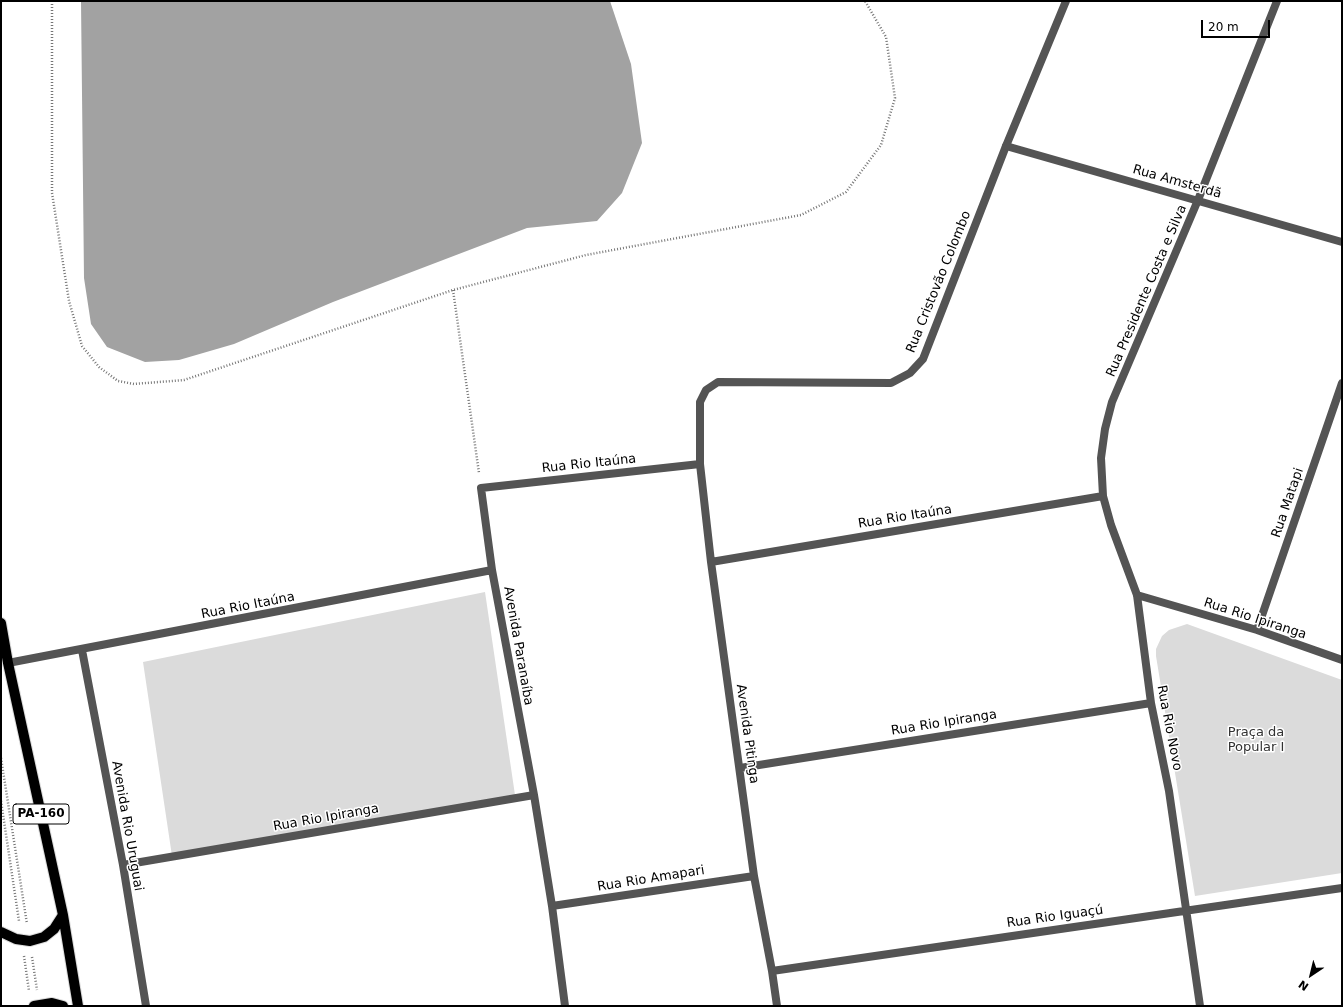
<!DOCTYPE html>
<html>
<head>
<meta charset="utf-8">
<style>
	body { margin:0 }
	#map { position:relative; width:1343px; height:1007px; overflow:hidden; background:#fff; font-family:"DejaVu Sans",sans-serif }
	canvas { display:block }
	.frame { position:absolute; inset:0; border:2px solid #000; pointer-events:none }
	.north { position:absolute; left:1291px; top:955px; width:40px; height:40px; -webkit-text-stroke:3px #fff; paint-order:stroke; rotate:215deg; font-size:11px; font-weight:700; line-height:16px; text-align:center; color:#000 }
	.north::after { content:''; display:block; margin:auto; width:14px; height:18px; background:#000; clip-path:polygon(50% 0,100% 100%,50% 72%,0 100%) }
	.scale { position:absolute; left:1201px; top:20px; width:69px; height:18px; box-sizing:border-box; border:2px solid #000; border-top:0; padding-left:5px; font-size:12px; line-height:14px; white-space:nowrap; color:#000; -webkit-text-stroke:3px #fff; paint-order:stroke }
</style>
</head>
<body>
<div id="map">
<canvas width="1343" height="1007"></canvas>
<div class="frame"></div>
<div class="north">N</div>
<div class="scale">20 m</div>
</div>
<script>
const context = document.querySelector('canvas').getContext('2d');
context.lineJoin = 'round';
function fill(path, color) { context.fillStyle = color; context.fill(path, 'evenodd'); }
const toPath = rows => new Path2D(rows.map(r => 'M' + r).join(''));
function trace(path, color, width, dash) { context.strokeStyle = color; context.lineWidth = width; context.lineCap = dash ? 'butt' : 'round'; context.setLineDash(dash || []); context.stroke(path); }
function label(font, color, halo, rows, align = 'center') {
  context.font = font + ' "DejaVu Sans",sans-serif'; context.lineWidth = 3; context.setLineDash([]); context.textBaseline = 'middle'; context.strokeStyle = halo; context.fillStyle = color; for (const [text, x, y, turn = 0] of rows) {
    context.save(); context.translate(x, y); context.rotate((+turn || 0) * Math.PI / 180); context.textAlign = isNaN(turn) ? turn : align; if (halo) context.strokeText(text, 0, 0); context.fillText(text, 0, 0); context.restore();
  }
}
const green = toPath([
	[485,592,515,795,172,856,143,662],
	[1187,624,1342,680,1342,873,1195,896,1156,656,1156,649,1162,636,1169,630]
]);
const water = toPath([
	[81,1,610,1,631,64,642,143,622,193,597,221,527,228,333,302,234,344,179,360,145,362,107,347,91,324,84,278]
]);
const path = toPath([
	[52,1,52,193,69,301,82,346,99,367,118,381,134,384,184,380,453,290,586,255,801,215,846,192,881,145,895,98,886,37,865,1],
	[453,290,479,473],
	[1,758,27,924],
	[1,801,19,921],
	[24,956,29,991],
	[32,957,37,990]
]);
const minor = toPath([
	[711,562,1103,496],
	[1137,595,1257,630,1342,660],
	[1257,630,1342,383],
	[82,650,123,865,146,1006],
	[8,663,492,570],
	[740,768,1151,703],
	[123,865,534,795],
	[552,906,754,876],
	[772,971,1342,888],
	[565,1006,552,906,534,795,492,570,481,488,700,464],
	[777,1006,772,971,754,876,711,562,700,464,700,402,706,390,718,382,891,383,910,373,923,359,1006,146],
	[1200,1006,1169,791,1151,703,1137,595,1111,525,1103,496,1101,458,1105,429,1112,402,1198,200,1277,1]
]);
const tertiary = toPath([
	[1066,1,1006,146,1342,242]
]);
const primary = toPath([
	[1,623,8,663,63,915,78,1006],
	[1,932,16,939,30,941,44,937,54,929,63,915],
	[34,1006,52,1003,63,1006]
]);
const shields = [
	[41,814,56]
];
const shieldNames = [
	["PA-160",41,814]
];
const streetNames = [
	["Rua Amsterdã",1177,182,16],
	["Rua Cristovão Colombo",939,282,-68],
	["Rua Presidente Costa e Silva",1147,291,-67],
	["Rua Rio Itaúna",589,464,-6],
	["Rua Matapi",1288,503,-71],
	["Rua Rio Itaúna",905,517,-9],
	["Rua Rio Itaúna",248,606,-11],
	["Rua Rio Ipiranga",1255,619,18],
	["Avenida Paranaíba",518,646,80],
	["Rua Rio Ipiranga",944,723,-9],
	["Rua Rio Novo",1169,728,79],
	["Avenida Pitinga",747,734,82],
	["Rua Rio Ipiranga",326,818,-10],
	["Avenida Rio Uruguai",127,826,80],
	["Rua Rio Amapari",651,879,-9],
	["Rua Rio Iguaçú",1055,917,-8]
];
const parkNames = [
	["Praça da",1256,733],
	["Popular I",1256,748]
];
fill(green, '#dbdbdb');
fill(water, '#a2a2a2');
trace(primary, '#dbdbdb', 12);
trace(path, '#767676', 2.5, [1, 2]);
trace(minor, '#545454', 8);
trace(tertiary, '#545454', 8);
trace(primary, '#000', 10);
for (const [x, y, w] of shields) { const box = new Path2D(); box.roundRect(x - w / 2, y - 10, w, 20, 3); context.fillStyle = '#fff'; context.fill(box); trace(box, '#000', 1); }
label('bold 12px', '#000', null, shieldNames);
label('13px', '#000', '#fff', streetNames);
label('13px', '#323232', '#fff', parkNames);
</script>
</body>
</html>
